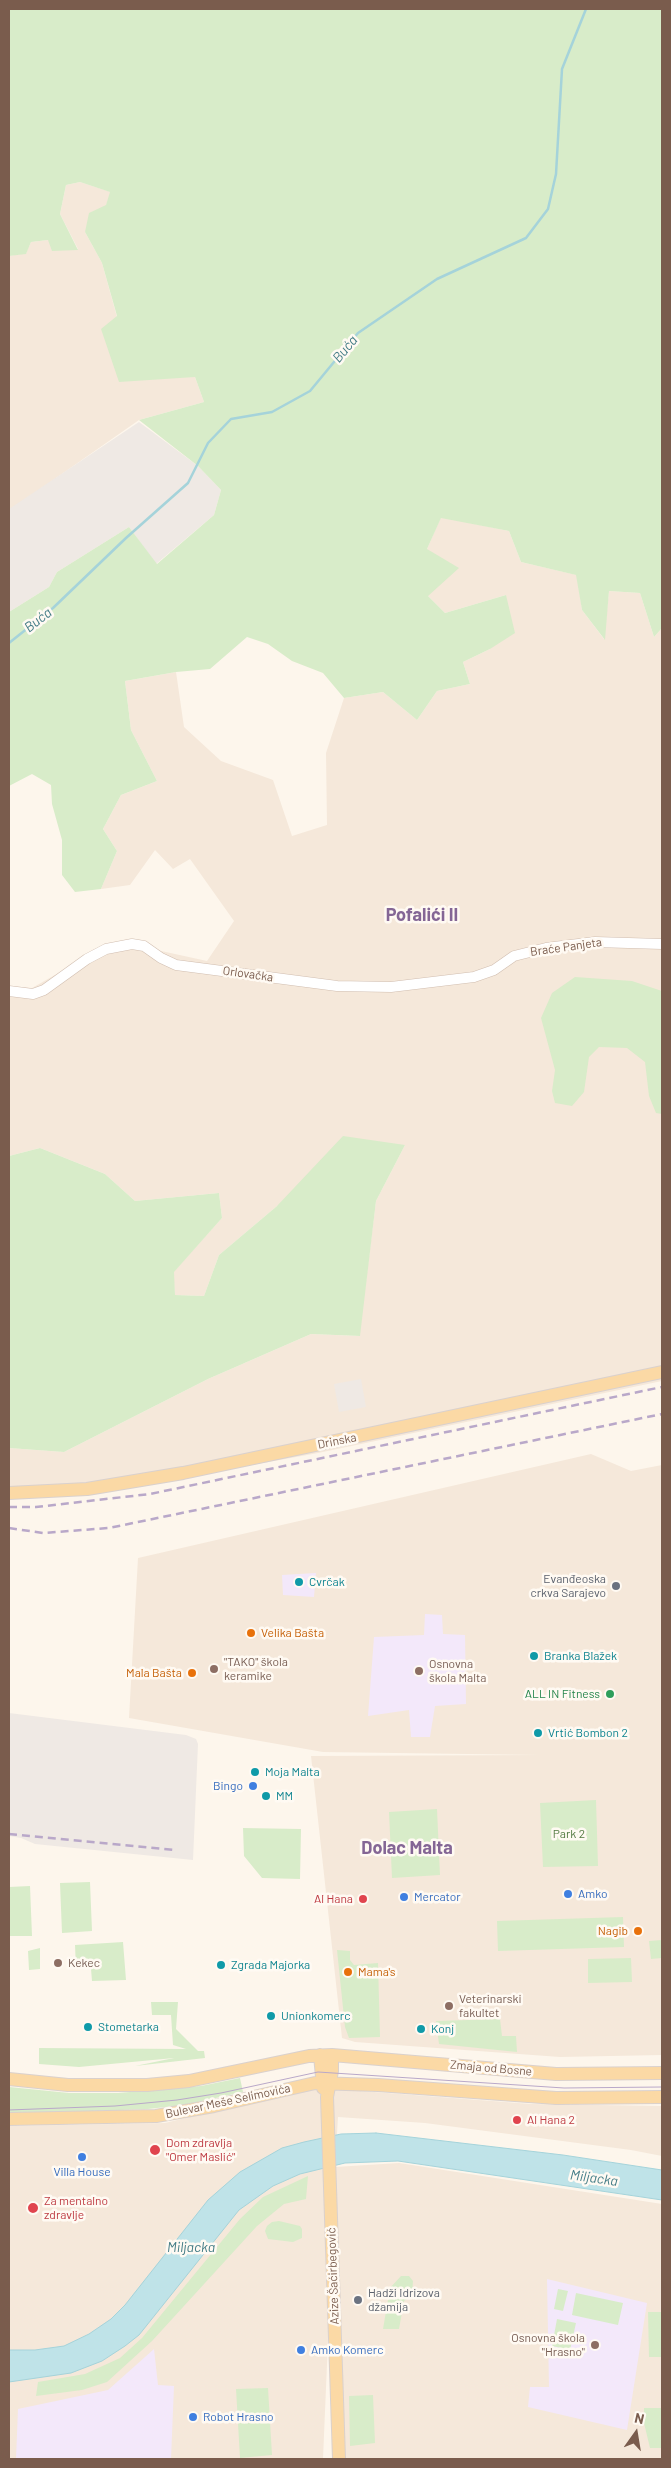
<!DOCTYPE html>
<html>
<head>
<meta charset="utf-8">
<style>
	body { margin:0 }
	#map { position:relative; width:671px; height:2468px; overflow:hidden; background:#fdf6ec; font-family:Barlow,sans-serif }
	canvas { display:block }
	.frame { position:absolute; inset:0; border:10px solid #7a5c4d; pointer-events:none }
	.north { position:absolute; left:611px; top:2408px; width:50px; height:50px; -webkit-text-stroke:4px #fffaf3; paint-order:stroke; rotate:13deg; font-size:14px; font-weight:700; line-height:20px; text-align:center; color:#7a5c4d }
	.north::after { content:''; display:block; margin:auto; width:18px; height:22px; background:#7a5c4d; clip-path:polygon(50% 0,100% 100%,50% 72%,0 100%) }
</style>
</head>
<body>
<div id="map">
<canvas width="671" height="2468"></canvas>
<div class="frame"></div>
<div class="north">N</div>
</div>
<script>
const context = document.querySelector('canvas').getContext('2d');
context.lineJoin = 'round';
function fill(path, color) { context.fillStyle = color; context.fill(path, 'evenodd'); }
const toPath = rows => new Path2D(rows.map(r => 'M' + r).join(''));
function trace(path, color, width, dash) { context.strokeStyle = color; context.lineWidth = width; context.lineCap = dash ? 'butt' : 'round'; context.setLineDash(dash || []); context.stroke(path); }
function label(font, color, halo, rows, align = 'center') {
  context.font = font + ' Barlow,sans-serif'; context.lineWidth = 5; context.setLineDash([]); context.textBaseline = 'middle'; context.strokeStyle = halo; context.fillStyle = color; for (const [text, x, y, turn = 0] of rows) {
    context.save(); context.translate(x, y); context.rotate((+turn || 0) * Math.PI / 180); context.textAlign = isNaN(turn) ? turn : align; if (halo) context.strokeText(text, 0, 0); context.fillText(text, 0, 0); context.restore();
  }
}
const residential = toPath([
	[80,182,111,192,106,206,85,232,102,263,117,317,195,377,204,402,139,420,9,511,9,256,26,253,31,242,48,240,78,249,60,214,66,185],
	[441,517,509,531,521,562,577,575,582,610,604,639,609,591,640,593,654,637,662,628,662,1381,318,1453,116,1490,9,1491,9,1448,64,1452,208,1379,311,1334,359,1336,376,1201,405,1145,277,1206,219,1255,204,1296,175,1295,173,1272,222,1218,219,1193,135,1201,105,1174,40,1148,9,1156,9,986,32,988,97,951,143,947,207,961,234,921,190,859,173,869,155,850,130,885,101,889,117,851,103,829,121,795,157,781,131,730,125,681,176,672,184,727,221,761,273,780,292,836,327,825,326,753,344,698,383,692,417,720,437,691,470,684,463,662,490,649,506,595,445,613,428,596,427,549],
	[591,1454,631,1471,662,1465,662,2055,560,2057,355,2042,342,2038,311,1756,540,1755,323,1752,129,1718,138,1558],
	[309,2087,531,2104,662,2106,662,2156,631,2150,425,2123,338,2117,335,2167,399,2163,662,2204,662,2459,339,2459,333,2221,323,2459,9,2459,9,2126,165,2123]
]);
const industrial = toPath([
	[139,422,198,466,221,490,214,515,156,564,129,527,57,572,49,587,9,612,9,509],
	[361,1379,366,1407,339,1412,334,1384],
	[9,1713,186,1735,196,1739,198,1744,193,1860,35,1844,21,1838,9,1836]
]);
const education = toPath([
	[316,1573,314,1597,283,1595,282,1575],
	[425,1614,442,1615,443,1634,465,1635,466,1704,435,1706,430,1737,411,1737,409,1710,368,1716,374,1637,424,1635],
	[547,2279,647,2303,627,2430,528,2407,530,2387,549,2387],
	[154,2349,158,2385,174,2386,171,2459,16,2459,18,2409,108,2390]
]);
const green = toPath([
	[9,9,662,9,662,628,654,637,640,593,609,591,605,640,582,610,576,575,521,562,509,531,441,518,427,549,459,568,428,596,445,613,506,595,515,633,490,649,463,662,470,684,437,691,417,720,383,692,344,698,323,673,292,661,268,644,247,637,210,669,176,672,125,681,131,730,157,781,121,795,103,829,117,851,101,889,75,892,62,875,62,840,52,804,51,785,32,774,9,786,9,612,49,587,57,572,129,527,157,564,214,515,221,490,198,466,139,420,204,402,195,377,119,382,101,329,117,316,102,263,85,232,89,213,106,205,110,192,80,182,66,185,60,214,78,250,52,251,48,240,31,242,26,254,9,256],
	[575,977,632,981,662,991,662,1114,656,1113,649,1096,645,1062,627,1048,599,1047,589,1057,584,1092,572,1106,555,1103,552,1091,555,1070,541,1018,552,993],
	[343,1136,405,1145,376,1201,360,1336,311,1334,208,1379,64,1452,9,1448,9,1156,40,1148,105,1174,135,1201,219,1193,222,1218,174,1272,175,1295,204,1296,219,1255,277,1206],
	[596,1800,598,1866,543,1867,540,1803],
	[437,1809,440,1875,392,1878,389,1812],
	[243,1828,301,1829,300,1879,262,1878,244,1856],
	[90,1882,92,1931,62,1933,60,1883],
	[30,1886,32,1936,9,1936,9,1887],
	[623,1917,624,1947,498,1951,497,1921],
	[662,1940,662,1958,651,1959,649,1941],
	[123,1942,126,1980,92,1981,91,1969,76,1969,75,1945],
	[40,1948,40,1969,29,1970,28,1951],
	[337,1950,350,1951,350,1960,354,1965,378,1963,380,2037,349,2038,345,2027],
	[631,1958,632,1982,588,1983,588,1959],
	[151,2002,178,2002,176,2029,198,2051,204,2051,205,2058,135,2066,174,2058,79,2067,39,2064,39,2048,186,2049,173,2045,171,2015,152,2015],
	[500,2019,502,2036,516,2036,517,2052,439,2044,436,2021],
	[240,2078,243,2092,184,2105,148,2109,9,2114,9,2087,69,2093,118,2093,201,2086],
	[308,2176,306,2199,284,2204,257,2226,152,2341,107,2382,82,2390,36,2396,38,2382,85,2374,120,2358,142,2338,240,2219,263,2197],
	[279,2221,300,2226,302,2229,302,2238,293,2242,268,2239,265,2231,267,2226,272,2222],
	[401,2276,409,2276,413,2281,412,2295,404,2301,399,2329,383,2329,390,2288],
	[558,2289,568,2291,563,2311,554,2309],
	[576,2293,623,2303,618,2325,572,2315],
	[648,2312,662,2312,662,2357,649,2357],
	[557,2319,576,2323,570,2350,552,2346],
	[268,2388,272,2455,240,2458,236,2389],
	[373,2395,375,2443,350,2446,349,2396],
	[644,2408,662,2408,662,2448,650,2448,644,2423]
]);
const water = toPath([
	[376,2133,563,2155,662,2170,662,2200,398,2161,345,2163,300,2174,273,2186,239,2210,139,2335,125,2346,102,2361,71,2373,9,2382,9,2350,35,2350,64,2346,89,2334,111,2319,125,2305,208,2200,240,2172,282,2148,304,2142,341,2134,376,2133]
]);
const stream = toPath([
	[9,643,53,608,126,538,188,483,208,443,231,419,272,412,310,391,358,333,437,279,526,238,548,209,556,174,562,69,586,9]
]);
const minor = toPath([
	[9,991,33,994,44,990,87,959,106,949,132,944,144,946,161,958,176,965,337,986,391,987,474,977,494,970,514,956,546,948,595,942,662,944]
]);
const major = toPath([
	[9,1493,87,1489,183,1473,662,1372],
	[320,2055,323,2088,326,2090],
	[332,2055,332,2071,327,2097,339,2459],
	[9,2079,68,2085,147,2085,189,2081,309,2056,332,2055,556,2074,662,2073],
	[9,2119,156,2116,214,2106,315,2083,378,2085,556,2098,662,2097]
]);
const tram = toPath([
	[9,2110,115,2106,177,2100,221,2093,318,2072,564,2088,662,2087]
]);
const rail = toPath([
	[9,1507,36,1507,150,1494,662,1387],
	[9,1528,43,1533,109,1528,662,1414],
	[9,1834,174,1850]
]);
const markers = [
	[299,1582,5,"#0f9aa8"],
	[616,1586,5,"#6b7280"],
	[251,1633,5,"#e8710a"],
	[534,1656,5,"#0f9aa8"],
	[214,1669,5,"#8d6e63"],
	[419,1671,5,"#8d6e63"],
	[192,1673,5,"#e8710a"],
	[610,1694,5,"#2e9e5b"],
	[538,1733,5,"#0f9aa8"],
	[255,1772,5,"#0f9aa8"],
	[253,1786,5,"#3f7fe0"],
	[266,1796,5,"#0f9aa8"],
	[568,1894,5,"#3f7fe0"],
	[404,1897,5,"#3f7fe0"],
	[363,1899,5,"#e0444e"],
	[638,1931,5,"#e8710a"],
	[58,1963,5,"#8d6e63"],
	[221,1965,5,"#0f9aa8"],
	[348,1972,5,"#e8710a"],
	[449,2006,5,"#8d6e63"],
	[271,2016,5,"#0f9aa8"],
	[88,2027,5,"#0f9aa8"],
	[421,2029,5,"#0f9aa8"],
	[517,2120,5,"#e0444e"],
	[155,2150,6,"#e0444e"],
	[82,2157,5,"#3f7fe0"],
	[33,2208,6,"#e0444e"],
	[358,2300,5,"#6b7280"],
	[595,2345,5,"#8d6e63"],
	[301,2350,5,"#3f7fe0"],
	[193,2417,5,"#3f7fe0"]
];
const streetNames = [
	["Braće Panjeta",566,947,-8],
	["Orlovačka",248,974,8],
	["Drinska",337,1441,-11],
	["Zmaja od Bosne",491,2068,5],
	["Bulevar Meše Selimovića",228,2101,-12],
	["Azize Šaćirbegović",333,2276,-92]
];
const worshipNames = [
	["Evanđeoska",606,1579],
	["crkva Sarajevo",606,1593],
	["Hadži Idrizova",368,2293,"left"],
	["džamija",368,2307,"left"]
];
const cultureNames = [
	["Cvrčak",309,1582],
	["Branka Blažek",544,1656],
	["Vrtić Bombon 2",548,1733],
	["Moja Malta",265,1772],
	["MM",276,1796],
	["Zgrada Majorka",231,1965],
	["Unionkomerc",281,2016],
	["Stometarka",98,2027],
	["Konj",431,2029]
];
const foodNames = [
	["Velika Bašta",261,1633],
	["Mala Bašta",182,1673,"right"],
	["Nagib",628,1931,"right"],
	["Mama's",358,1972]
];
const educationNames = [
	["\"TAKO\" škola",224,1662],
	["keramike",224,1676],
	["Osnovna",429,1664],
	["škola Malta",429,1678],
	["Kekec",68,1963],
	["Veterinarski",459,1999],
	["fakultet",459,2013],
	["Osnovna škola",585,2338,"right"],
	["\"Hrasno\"",585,2352,"right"]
];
const leisureNames = [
	["ALL IN Fitness",600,1694]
];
const shopNames = [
	["Bingo",243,1786,"right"],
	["Amko",578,1894],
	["Mercator",414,1897],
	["Villa House",82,2172,"center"],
	["Amko Komerc",311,2350],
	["Robot Hrasno",203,2417]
];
const parkNames = [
	["Park 2",569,1834]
];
const healthNames = [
	["Al Hana",353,1899,"right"],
	["Al Hana 2",527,2120],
	["Dom zdravlja",166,2143],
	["\"Omer Maslić\"",166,2157],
	["Za mentalno",44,2201],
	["zdravlje",44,2215]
];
const waterNames = [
	["Buća",345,349,-50],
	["Buća",38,620,-38],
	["Miljacka",594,2178,8],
	["Miljacka",191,2247]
];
const districtNames = [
	["Pofalići II",422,915],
	["Dolac Malta",407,1848]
];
fill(residential, '#f5e8da');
fill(industrial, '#efe9e4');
fill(education, '#f3e8fa');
fill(green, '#d8ecc9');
fill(water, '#bfe3e8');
trace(water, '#a5d3da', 1);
trace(stream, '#a5d3da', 2.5);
trace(minor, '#d1beb0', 11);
trace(major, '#dad1cd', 14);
trace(minor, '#fff', 10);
trace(major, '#fbd9a5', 12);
trace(tram, '#b9a8c9', 1);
trace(rail, '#b9a8c9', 2.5, [8, 5]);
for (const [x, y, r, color] of markers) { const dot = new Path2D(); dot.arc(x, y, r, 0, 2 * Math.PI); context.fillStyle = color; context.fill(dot); trace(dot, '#fffaf3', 2); }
label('12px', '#7a5c4d', '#fffaf3', streetNames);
label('12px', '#5b616d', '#fffaf3', worshipNames, 'right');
label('12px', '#0d838f', '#fffaf3', cultureNames, 'left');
label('12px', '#c56008', '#fffaf3', foodNames, 'left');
label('12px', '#785e54', '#fffaf3', educationNames, 'left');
label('12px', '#27864d', '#fffaf3', leisureNames, 'right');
label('12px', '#366cbe', '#fffaf3', shopNames, 'left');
label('12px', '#537a41', '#fffaf3', parkNames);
label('12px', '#be3a42', '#fffaf3', healthNames, 'left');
label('italic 14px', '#437c86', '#fffaf3', waterNames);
label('bold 18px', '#846695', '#fffaf3', districtNames);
</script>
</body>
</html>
